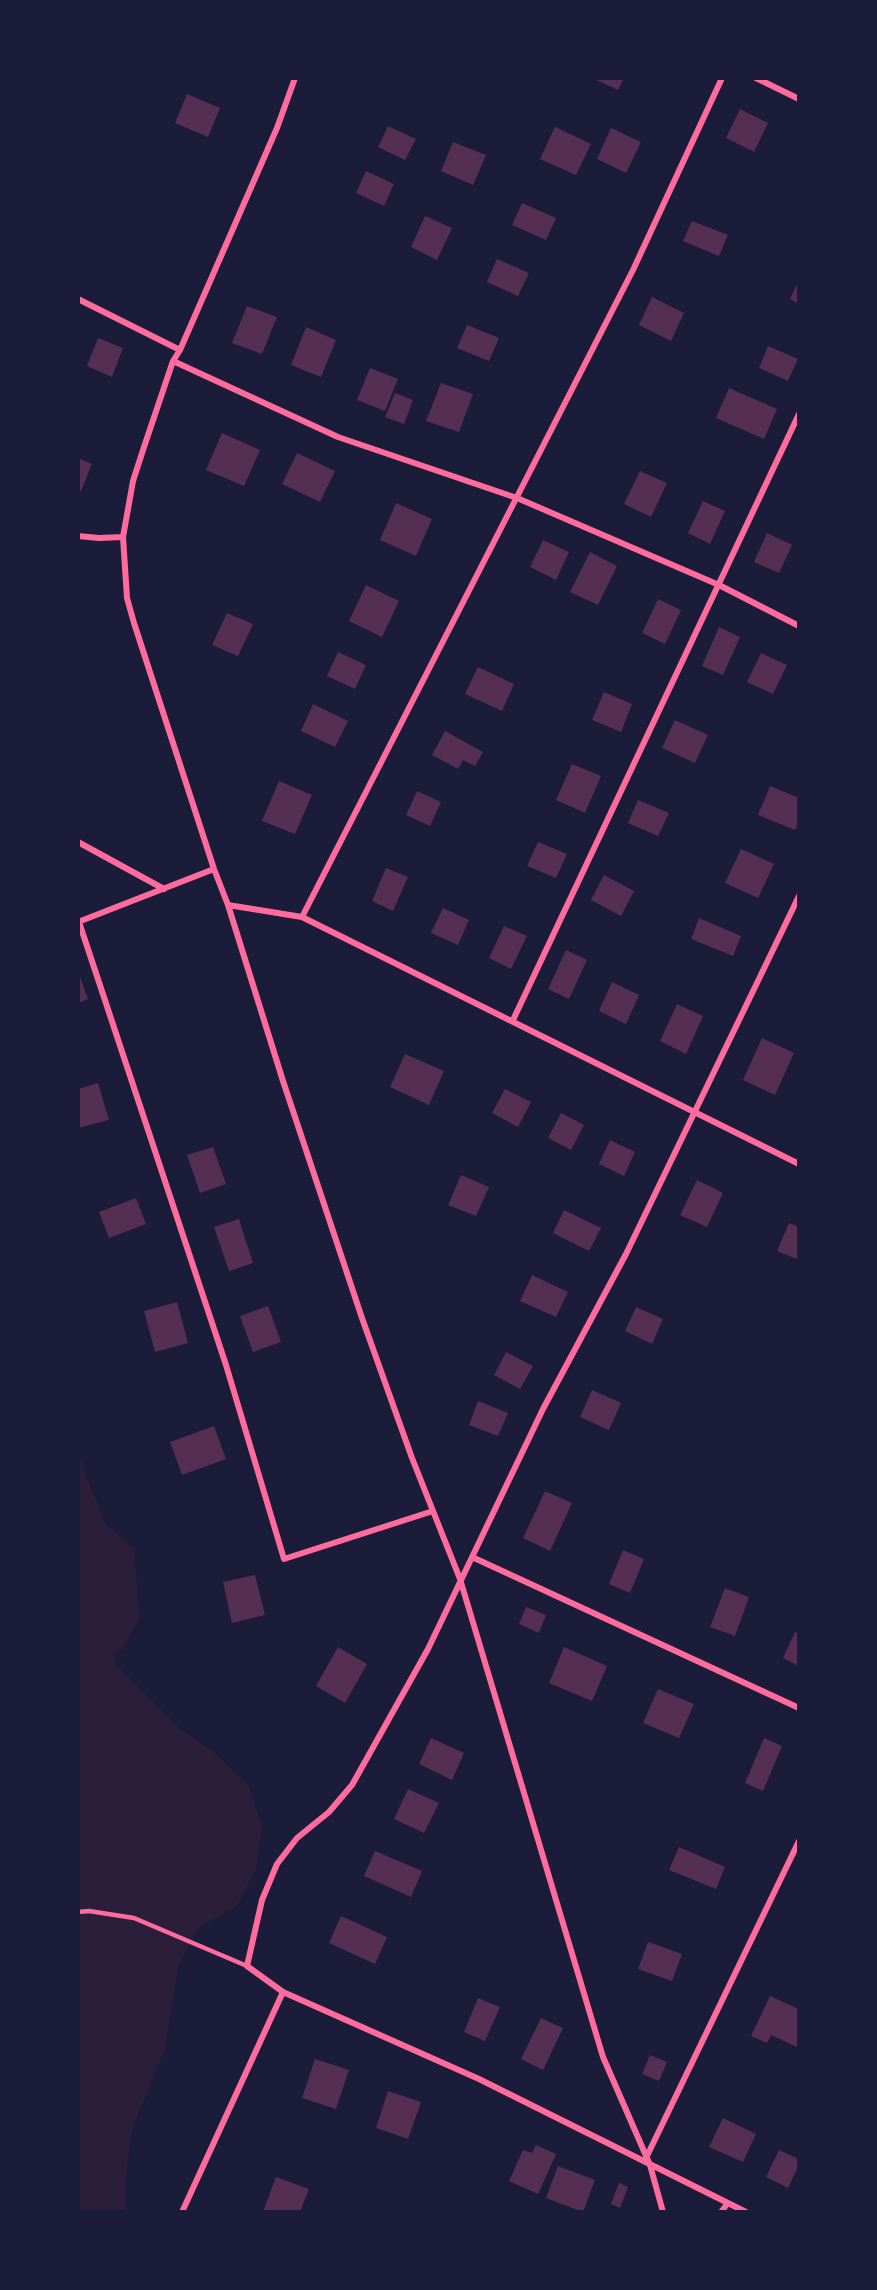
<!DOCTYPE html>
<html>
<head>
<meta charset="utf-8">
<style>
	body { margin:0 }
	#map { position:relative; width:877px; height:2290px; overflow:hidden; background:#1b1b3a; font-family:Inter,sans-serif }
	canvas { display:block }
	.frame { position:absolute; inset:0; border:80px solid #1b1b3a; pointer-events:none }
</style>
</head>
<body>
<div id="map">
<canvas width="877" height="2290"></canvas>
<div class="frame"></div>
</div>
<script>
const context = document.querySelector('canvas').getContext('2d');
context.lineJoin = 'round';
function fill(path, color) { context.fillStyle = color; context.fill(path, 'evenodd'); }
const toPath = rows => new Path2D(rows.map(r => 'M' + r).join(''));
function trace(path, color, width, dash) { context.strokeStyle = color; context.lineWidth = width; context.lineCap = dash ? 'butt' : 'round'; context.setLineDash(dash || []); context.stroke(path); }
const green = toPath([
	[78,1441,81,1462,105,1523,134,1548,140,1618,122,1650,113,1654,117,1666,179,1728,215,1753,249,1786,262,1826,256,1870,236,1907,200,1927,179,1963,165,2049,132,2130,126,2175,125,2212,78,2212]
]);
const building = toPath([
	[592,78,624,78,618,90],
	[187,94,220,108,208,137,175,123],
	[740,109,768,123,754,152,726,138],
	[388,126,416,139,405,160,378,147],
	[555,127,591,144,576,175,540,159],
	[611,128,641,142,626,173,597,159],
	[453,142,486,155,473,185,441,171],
	[366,171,394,184,384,206,356,193],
	[522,203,556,218,546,240,512,225],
	[425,216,452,228,437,260,411,247],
	[692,221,728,235,719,256,683,241],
	[497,259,529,273,518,296,487,282],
	[799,280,799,304,790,299],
	[652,297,684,313,671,341,639,325],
	[247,306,277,317,262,354,232,343],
	[467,325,499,338,489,361,457,348],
	[306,327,336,340,321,377,291,365],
	[98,338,123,348,112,377,87,366],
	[768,346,798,359,788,381,759,368],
	[370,368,398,379,385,411,357,400],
	[441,383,473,394,459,432,426,421],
	[729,388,777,409,764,439,716,418],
	[395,393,413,400,404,424,385,417],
	[222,433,260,450,244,486,206,470],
	[297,453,335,471,320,502,282,484],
	[78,458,92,464,78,498],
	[640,471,667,483,651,517,624,504],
	[703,501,725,511,710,544,688,533],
	[396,503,432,519,416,556,380,540],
	[767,533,792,545,779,573,754,562],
	[543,540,569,552,556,580,530,567],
	[590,552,617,566,598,605,570,592],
	[366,585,399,601,382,637,349,621],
	[658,599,681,610,665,644,642,633],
	[227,613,253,624,238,656,212,645],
	[719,627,740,637,723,675,702,666],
	[338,652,366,665,355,689,327,676],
	[761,653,787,665,773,694,747,682],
	[478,667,514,684,502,711,465,694],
	[604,692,632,704,621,732,592,720],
	[313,704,348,721,335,747,301,731],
	[675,720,708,735,695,763,662,748],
	[445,731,483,752,475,766,463,760,458,769,432,755],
	[572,764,601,776,585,813,556,800],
	[279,781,312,795,295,834,262,821],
	[770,786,799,798,799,821,795,830,758,815],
	[417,791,441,802,430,826,406,815],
	[638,800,669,813,658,836,628,823],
	[538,842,567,854,556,878,527,866],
	[741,849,774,864,758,898,725,883],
	[386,868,408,877,393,911,372,901],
	[604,875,634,891,621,916,591,900],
	[443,908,469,920,458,945,431,933],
	[699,918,741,936,733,956,691,939],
	[504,926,527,936,511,969,489,958],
	[566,950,587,960,569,999,548,989],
	[78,972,88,999,78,1003],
	[612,982,639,995,626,1024,599,1011],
	[677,1004,703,1016,686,1054,660,1041],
	[762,1038,794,1053,775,1095,743,1080],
	[405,1054,444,1071,429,1105,390,1087],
	[98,1083,109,1120,78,1128,78,1089],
	[505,1089,531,1102,518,1127,492,1113],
	[561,1113,584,1125,571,1150,548,1138],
	[610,1140,635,1152,624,1176,599,1164],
	[213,1147,226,1184,200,1193,187,1155],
	[461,1175,489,1187,476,1216,448,1205],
	[697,1180,723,1193,707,1227,680,1215],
	[136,1198,146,1224,109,1238,99,1212],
	[564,1210,601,1228,589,1251,553,1233],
	[239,1219,253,1263,229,1271,214,1227],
	[789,1223,799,1227,799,1260,777,1251],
	[532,1275,568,1292,556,1317,520,1301],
	[177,1302,188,1343,155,1352,144,1311],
	[268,1306,281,1342,253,1352,240,1316],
	[636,1307,663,1319,652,1344,625,1331],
	[506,1352,533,1366,520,1389,494,1375],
	[592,1390,621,1403,609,1430,580,1417],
	[478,1401,508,1413,498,1436,469,1425],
	[214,1426,226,1459,182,1475,170,1442],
	[545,1491,572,1503,550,1551,523,1538],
	[623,1550,644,1559,630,1593,609,1584],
	[255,1575,265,1615,232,1623,223,1582],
	[725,1588,749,1597,735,1636,710,1627],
	[526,1607,546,1615,539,1633,519,1624],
	[795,1632,799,1634,799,1666,783,1658],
	[338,1647,367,1664,345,1703,316,1686],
	[564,1647,607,1666,592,1701,549,1683],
	[658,1689,694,1704,679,1738,643,1723],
	[431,1738,464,1753,452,1780,419,1764],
	[764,1738,782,1746,763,1791,745,1783],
	[408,1789,439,1803,424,1833,394,1819],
	[679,1847,725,1867,716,1889,669,1870],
	[375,1851,422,1871,411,1897,364,1876],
	[341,1916,387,1937,375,1964,329,1943],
	[648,1942,682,1954,672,1981,638,1969],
	[770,1996,799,2009,799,2048,771,2035,767,2043,751,2036],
	[478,1998,500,2007,485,2041,464,2032],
	[541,2018,563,2028,543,2070,521,2059],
	[650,2055,667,2062,659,2081,642,2074],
	[315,2059,349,2070,336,2109,302,2098],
	[388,2091,421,2102,408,2139,376,2128],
	[723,2118,756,2134,743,2162,709,2147],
	[536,2145,556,2154,538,2194,509,2181,523,2150,532,2153],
	[779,2150,799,2159,799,2165,788,2188,766,2177],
	[558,2166,595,2180,583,2212,546,2198],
	[276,2177,309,2189,300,2212,263,2212],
	[619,2183,628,2187,620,2208,611,2204]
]);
const service = toPath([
	[78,1912,89,1911,134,1918,247,1966]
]);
const minor = toPath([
	[295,78,277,128,180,350,173,361,144,447,133,481,123,537,127,598,134,623,214,869,228,905,283,1081,362,1318,412,1458,460,1579,603,2057,650,2165,663,2212],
	[756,78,799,99],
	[78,299,180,350],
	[173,361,338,437,517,498,719,585,799,626],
	[78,536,99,538,123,537],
	[78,842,164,889],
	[228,905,302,917,799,1164],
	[302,917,633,270,722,78],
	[78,922,214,869],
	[79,922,226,1365,284,1559,433,1511],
	[513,1020,799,414],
	[472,1557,799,1708],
	[646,2158,799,1841],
	[182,2212,283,1992],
	[721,2212,728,2203],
	[746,2212,479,2079,283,1992,247,1966,262,1900,277,1864,297,1838,329,1812,352,1785,428,1649,543,1409,626,1254,799,896]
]);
fill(green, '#2a1e3b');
fill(building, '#542f53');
trace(service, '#ff6b9d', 4.5);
trace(minor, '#ff6b9d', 6);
</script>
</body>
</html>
